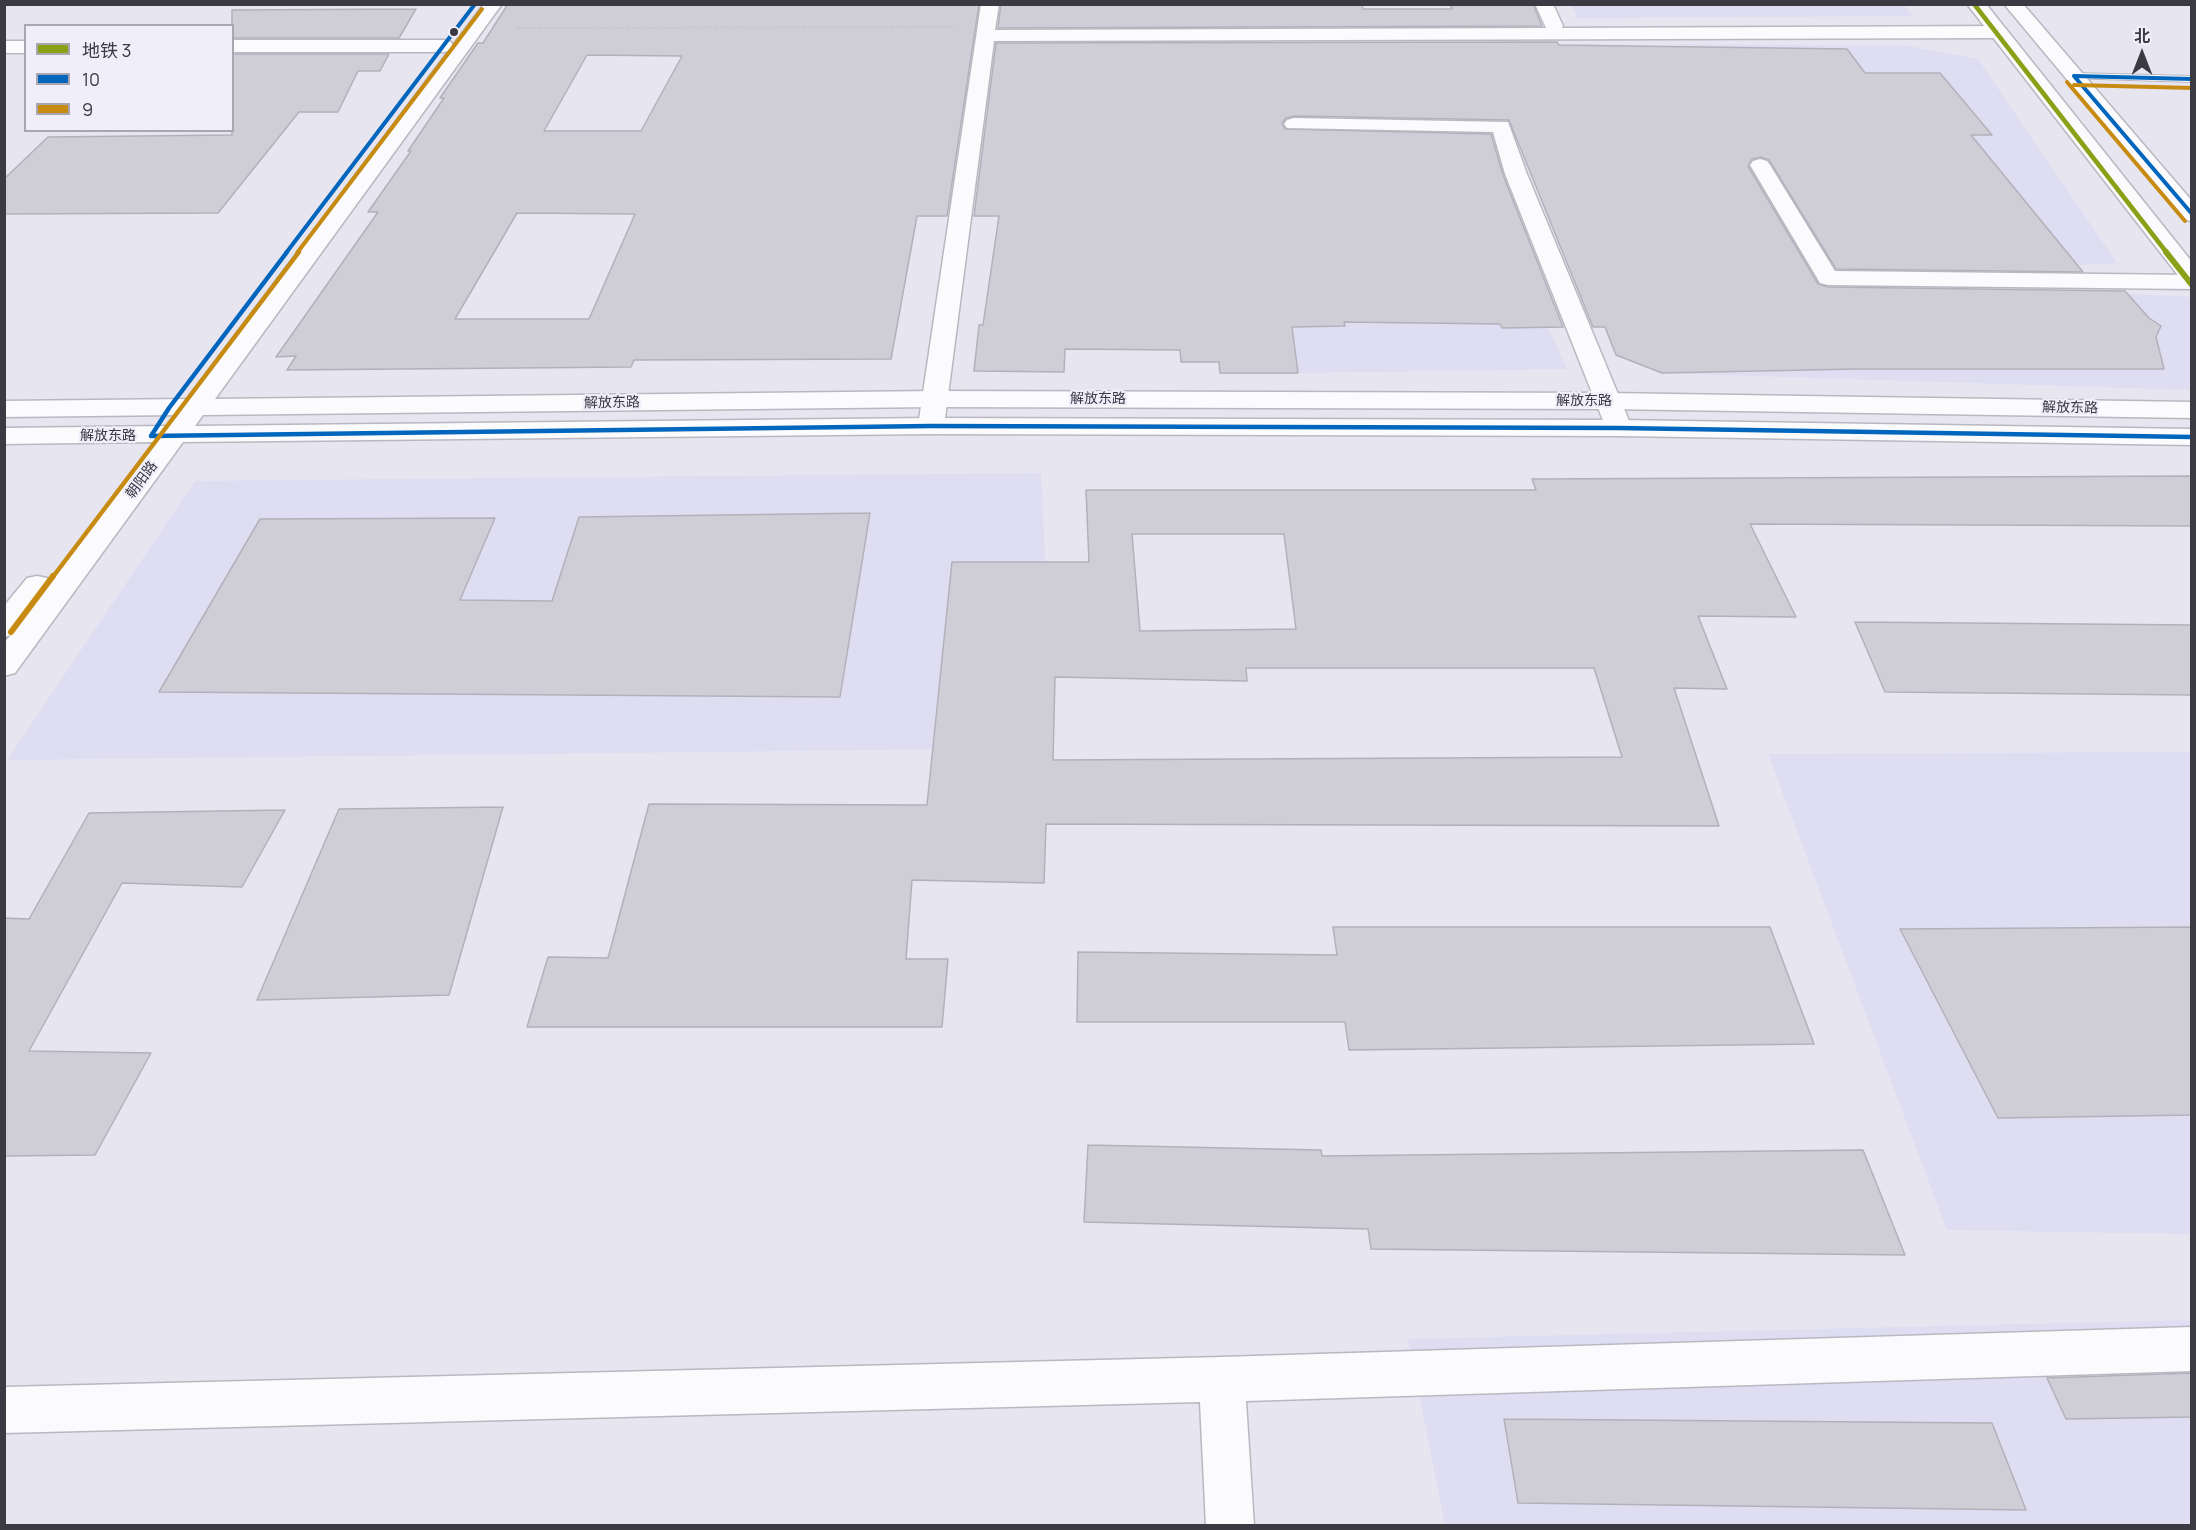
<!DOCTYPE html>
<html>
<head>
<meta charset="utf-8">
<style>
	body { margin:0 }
	#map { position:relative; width:2196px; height:1530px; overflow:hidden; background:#e6e5f0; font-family:Manrope,"Noto Sans SC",sans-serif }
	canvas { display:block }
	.frame { position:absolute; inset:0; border:6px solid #3b3a43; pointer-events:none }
	.legend { position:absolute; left:24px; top:24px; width:210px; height:108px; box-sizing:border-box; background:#f0eefb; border:2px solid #a8a6b1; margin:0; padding:8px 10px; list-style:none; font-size:18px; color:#3b3a43 }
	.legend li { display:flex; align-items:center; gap:12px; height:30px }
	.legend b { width:30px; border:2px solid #a8a6b1 }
	.north { position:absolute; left:2112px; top:24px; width:60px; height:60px; -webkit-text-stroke:4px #f0eefb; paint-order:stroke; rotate:0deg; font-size:16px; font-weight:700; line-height:24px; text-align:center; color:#3b3a43 }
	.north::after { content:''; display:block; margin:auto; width:21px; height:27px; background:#3b3a43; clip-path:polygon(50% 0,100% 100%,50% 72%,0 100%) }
</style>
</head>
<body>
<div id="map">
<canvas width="2196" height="1530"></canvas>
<div class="frame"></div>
<ul class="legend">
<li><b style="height:8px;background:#89a116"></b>地铁 3</li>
<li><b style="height:8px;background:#0065bd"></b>10</li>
<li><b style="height:8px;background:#c88b11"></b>9</li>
</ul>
<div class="north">北</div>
</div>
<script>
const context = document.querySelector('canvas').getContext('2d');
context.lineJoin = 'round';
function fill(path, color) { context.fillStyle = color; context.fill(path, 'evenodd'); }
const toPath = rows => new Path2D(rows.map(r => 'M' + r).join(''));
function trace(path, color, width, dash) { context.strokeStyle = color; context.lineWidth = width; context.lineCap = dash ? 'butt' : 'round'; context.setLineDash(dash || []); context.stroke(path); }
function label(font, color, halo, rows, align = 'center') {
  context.font = font + ' Manrope,"Noto Sans SC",sans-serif'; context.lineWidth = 4.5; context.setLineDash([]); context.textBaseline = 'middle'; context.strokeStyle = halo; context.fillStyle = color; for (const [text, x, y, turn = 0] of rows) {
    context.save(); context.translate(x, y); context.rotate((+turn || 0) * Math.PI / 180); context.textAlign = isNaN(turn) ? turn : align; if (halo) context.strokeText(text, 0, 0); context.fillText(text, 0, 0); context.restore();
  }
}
const built = toPath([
	[1904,5,1913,16,1577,18,1572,5],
	[1680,44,1909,46,1978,59,2117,263,1836,278,2191,297,2191,390,1662,373,1598,311,1734,186,1826,275],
	[1267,155,1470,157,1567,369,1298,373],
	[1041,473,1054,748,7,760,195,481],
	[2191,752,2191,1234,1947,1230,1768,754],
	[2191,1320,2191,1525,1445,1525,1408,1339]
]);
const building = toPath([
	[508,4,979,4,947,216,917,216,891,359,634,360,631,367,287,370,296,356,276,357,378,212,368,212,411,151,408,151,444,98,440,98,478,43,483,43,508,4],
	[587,55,682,56,641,131,544,131,587,55],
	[517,213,635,214,589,319,455,319,517,213],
	[1001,4,1362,4,1363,9,1452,9,1450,4,1533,4,1542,26,998,28,1001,4],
	[416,9,399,38,232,38,232,10,416,9],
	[1557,42,1559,45,1847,49,1865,73,1940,73,1992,135,1971,135,2083,272,1836,269,1769,160,1761,157,1752,159,1748,166,1818,284,1828,287,2125,291,2149,318,2161,326,2156,337,2164,369,1856,369,1662,373,1616,355,1605,327,1593,327,1509,120,1294,116,1286,118,1282,123,1285,129,1491,134,1503,175,1563,327,1502,328,1500,324,1344,322,1345,326,1292,327,1298,373,1220,373,1219,362,1181,362,1180,350,1065,349,1064,372,974,371,979,325,983,325,999,216,974,216,996,43,1557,42],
	[232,54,389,54,380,71,358,71,338,112,299,112,218,213,4,214,4,179,48,137,232,135,232,54],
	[2192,476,2192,526,1750,524,1796,617,1698,616,1727,689,1674,688,1719,826,1046,824,1044,883,912,880,906,959,948,959,942,1027,527,1027,548,957,608,958,649,804,927,805,952,562,1089,562,1086,490,1536,490,1532,479,2192,476],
	[1132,534,1284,534,1296,629,1140,631,1132,534],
	[1246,668,1594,668,1622,757,1053,760,1055,677,1247,681,1246,668],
	[870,513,840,697,159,692,260,519,495,518,460,600,552,601,579,517,870,513],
	[1855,622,2192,625,2192,695,1885,692,1855,622],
	[503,807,449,995,257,1000,339,809,503,807],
	[285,810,242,887,122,883,29,1051,151,1053,95,1155,4,1156,4,918,29,919,89,813,285,810],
	[1333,927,1770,927,1814,1044,1349,1050,1345,1022,1077,1022,1078,952,1337,955,1333,927],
	[2192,927,2192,1115,1998,1118,1900,929,2192,927],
	[1088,1145,1321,1150,1322,1156,1863,1150,1905,1255,1371,1249,1368,1229,1084,1222,1088,1145],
	[2192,1373,2192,1417,2066,1419,2047,1378,2192,1373],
	[1504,1419,1992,1423,2026,1510,1518,1503,1504,1419]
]);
const path = toPath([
	[516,28,953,27]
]);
const lane = toPath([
	[2074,73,2192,76,2192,82,2070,78,2068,76,2074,73]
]);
const street = toPath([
	[981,4,999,4,995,30,1546,28,1535,4,1553,4,1563,26,1562,28,1999,26,2005,28,2008,32,2005,36,1999,38,994,41,944,426,940,432,931,434,922,432,918,426,981,4],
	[232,40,444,40,451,42,453,46,451,50,444,52,232,52,232,40],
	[4,41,26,41,26,53,4,53,4,41],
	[1294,118,1508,122,1527,174,1632,428,1628,434,1619,436,1610,434,1606,428,1505,174,1493,132,1287,128,1284,124,1287,120,1294,118],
	[1760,159,1767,161,1770,165,1835,271,2192,275,2192,289,1828,285,1820,283,1750,165,1753,161,1760,159],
	[2192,1327,2192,1371,1246,1401,1254,1526,1206,1526,1200,1402,4,1433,4,1387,1222,1357,2192,1327]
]);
const secondary = toPath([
	[484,4,502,4,215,399,935,391,1608,393,2192,402,2192,418,1608,409,935,407,203,415,195,426,931,418,1619,420,2192,429,2192,445,1619,436,931,434,183,442,15,673,4,676,4,643,11,635,4,637,4,606,27,578,37,576,47,578,50,583,155,442,4,444,4,428,167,426,176,415,4,417,4,401,187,399,484,4]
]);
const primary = toPath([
	[1967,4,1986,4,2192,262,2192,285,2184,283,1967,4],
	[2004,4,2023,4,2192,201,2192,221,2184,220,2004,4]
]);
const bus1Far1 = toPath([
	[2074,76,2192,214],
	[2074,76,2192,79],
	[286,253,475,4]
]);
const bus1 = toPath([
	[151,436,931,426,1619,428,2192,437],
	[151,436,169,408,287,252]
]);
const bus2Far2 = toPath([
	[2067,82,2185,221],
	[2074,85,2192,88],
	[297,253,482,9]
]);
const bus2Far1 = toPath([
	[52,578,299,252]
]);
const bus2 = toPath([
	[11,632,53,576]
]);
const metro1Far1 = toPath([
	[1974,4,2167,253]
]);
const metro1 = toPath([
	[2166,252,2192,285]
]);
const markers = [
	[454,32,5,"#3b3a43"]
];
const farStreetnames = [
	["解放东路",1098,399],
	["解放东路",1584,401],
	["解放东路",612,403,-1],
	["解放东路",2070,408,1],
	["解放东路",108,436],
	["朝阳路",142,480,-53]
];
fill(built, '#dfddf2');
fill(building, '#cfced7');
trace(building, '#b2b1ba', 1.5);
trace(lane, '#b9b8c1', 2);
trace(street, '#b9b8c1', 3);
trace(secondary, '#b9b8c1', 3);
trace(primary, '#b9b8c1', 3);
trace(path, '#c8c8cb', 2, [4, 1.5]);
fill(lane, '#fbfbfd');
fill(street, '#fbfbfd');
fill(secondary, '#fbfbfd');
fill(primary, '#fbfbfd');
trace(bus1Far1, '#0065bd', 4);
trace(bus1, '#0065bd', 4.5);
trace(bus2Far2, '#c88b11', 4);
trace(bus2Far1, '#c88b11', 4.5);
trace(bus2, '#c88b11', 6);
trace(metro1Far1, '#89a116', 4.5);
trace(metro1, '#89a116', 6);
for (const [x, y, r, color] of markers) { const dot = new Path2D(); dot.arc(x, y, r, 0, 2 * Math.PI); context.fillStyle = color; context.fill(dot); trace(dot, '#f0eefb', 2); }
label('14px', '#3b3a43', '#f0eefb', farStreetnames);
</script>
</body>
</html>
